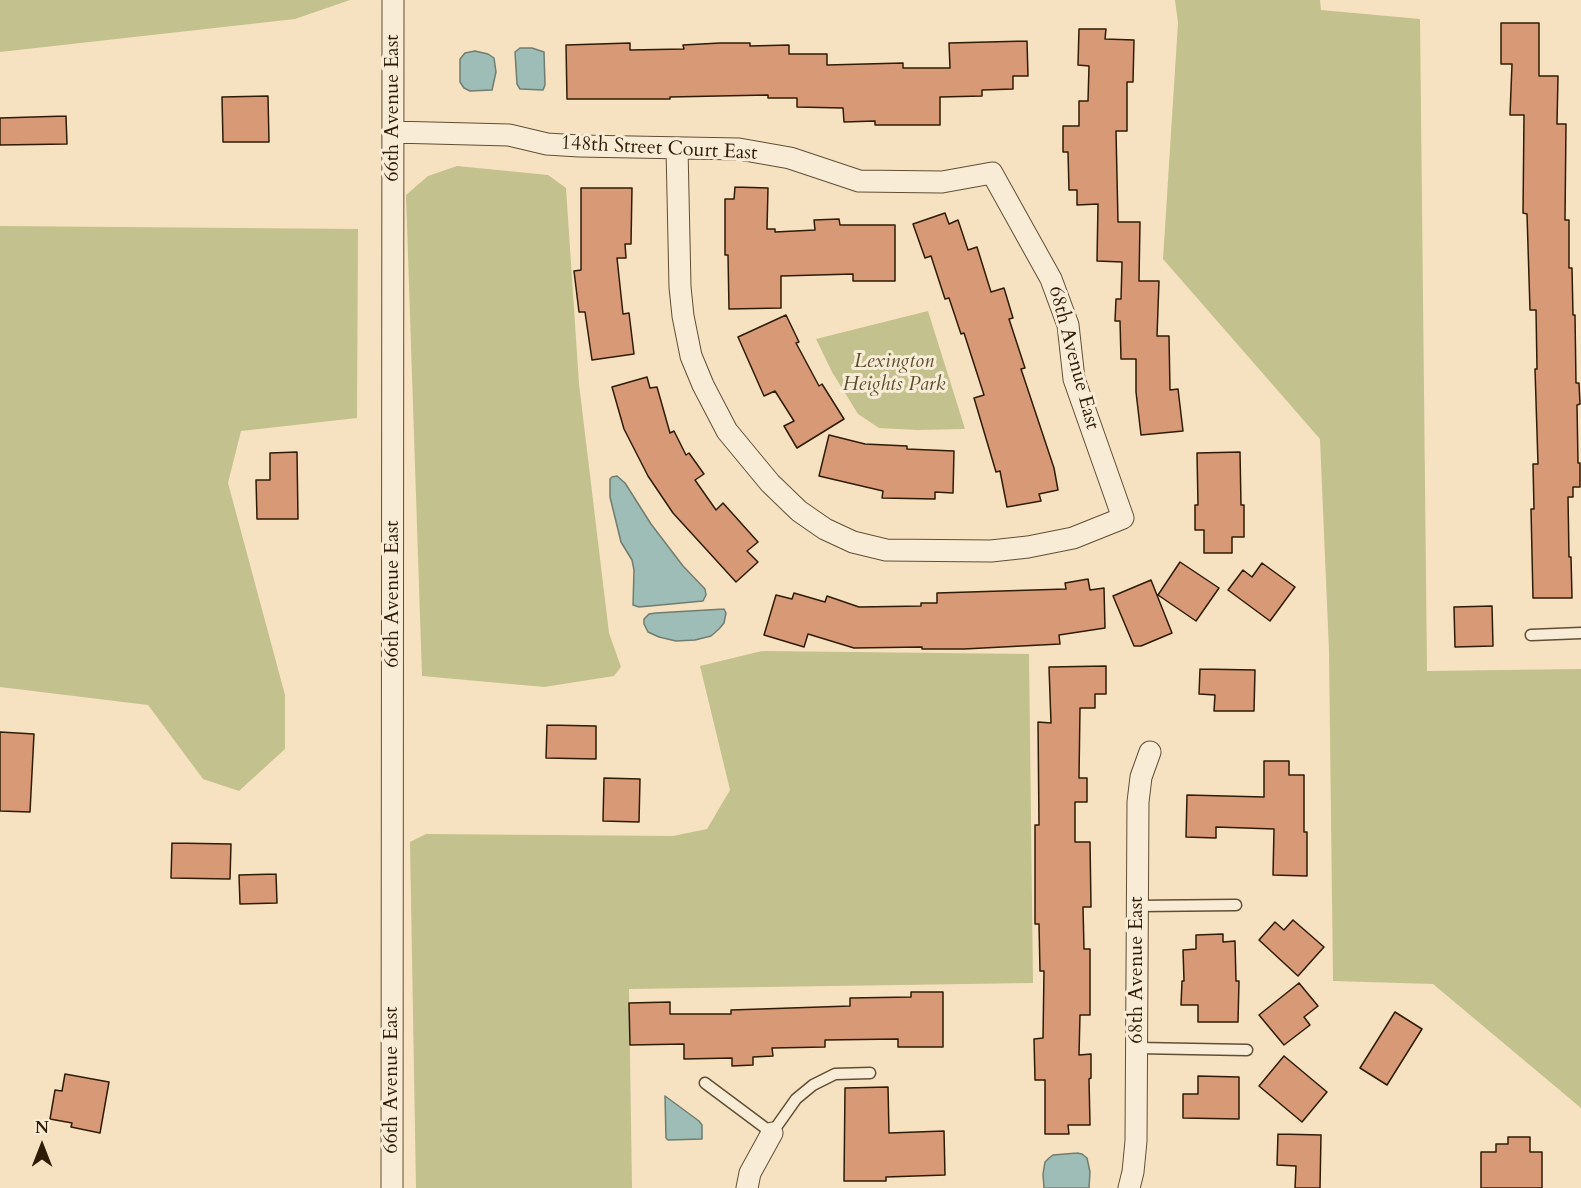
<!DOCTYPE html>
<html>
<head>
<meta charset="utf-8">
<style>
	body { margin:0 }
	#map { position:relative; width:1581px; height:1188px; overflow:hidden; background:#f6e2c1; font-family:Cardo,serif }
	canvas { display:block }
	.north { position:absolute; left:12px; top:1116px; width:60px; height:60px; -webkit-text-stroke:4px #f9ecd7; paint-order:stroke; rotate:0deg; font-size:16px; font-weight:700; line-height:24px; text-align:center; color:#2f1c06 }
	.north::after { content:''; display:block; margin:auto; width:21px; height:27px; background:#2f1c06; clip-path:polygon(50% 0,100% 100%,50% 72%,0 100%) }
</style>
</head>
<body>
<div id="map">
<canvas width="1581" height="1188"></canvas>
<div class="north">N</div>
</div>
<script>
const context = document.querySelector('canvas').getContext('2d');
context.lineJoin = 'round';
function fill(path, color) { context.fillStyle = color; context.fill(path, 'evenodd'); }
const toPath = rows => new Path2D(rows.map(r => 'M' + r).join(''));
function trace(path, color, width, dash) { context.strokeStyle = color; context.lineWidth = width; context.lineCap = dash ? 'butt' : 'round'; context.setLineDash(dash || []); context.stroke(path); }
function label(font, color, halo, rows, align = 'center') {
  context.font = font + ' Cardo,serif'; context.lineWidth = 6; context.setLineDash([]); context.textBaseline = 'middle'; context.strokeStyle = halo; context.fillStyle = color; for (const [text, x, y, turn = 0] of rows) {
    context.save(); context.translate(x, y); context.rotate((+turn || 0) * Math.PI / 180); context.textAlign = isNaN(turn) ? turn : align; if (halo) context.strokeText(text, 0, 0); context.fillText(text, 0, 0); context.restore();
  }
}
const green = toPath([
	[0,0,350,0,295,19,0,52],
	[1175,0,1320,0,1321,10,1420,19,1427,671,1581,669,1581,1108,1433,984,1333,981,1329,651,1320,439,1163,259,1178,23],
	[457,166,548,175,566,188,579,384,609,633,621,667,614,676,544,687,422,676,406,195,428,176],
	[0,226,358,229,357,418,241,431,228,483,285,695,285,749,239,791,203,779,148,705,0,687],
	[928,311,965,429,917,430,879,428,858,414,832,372,816,339],
	[762,651,1029,654,1033,983,629,989,632,1188,416,1188,410,842,426,834,673,836,707,829,730,790,700,666]
]);
const water = toPath([
	[520,48,532,48,544,52,545,85,543,90,520,89,517,84,515,52,520,48],
	[475,51,488,54,494,58,496,72,492,90,470,91,464,88,460,82,460,59,465,53,475,51],
	[617,476,625,483,651,524,683,566,705,589,706,595,703,601,639,607,633,605,634,570,632,560,621,542,610,497,610,479,612,477,617,476],
	[724,609,726,613,724,623,719,629,711,636,695,640,676,641,659,637,648,632,644,624,644,619,649,614,656,613,724,609],
	[665,1096,699,1121,702,1125,702,1139,668,1140,666,1138,665,1096],
	[1077,1153,1082,1154,1087,1158,1090,1172,1089,1188,1044,1188,1043,1174,1045,1162,1049,1158,1053,1155,1077,1153]
]);
const building = toPath([
	[1501,23,1539,23,1539,76,1558,76,1557,124,1566,124,1565,220,1569,220,1569,268,1572,268,1573,315,1575,315,1576,383,1579,383,1580,404,1577,405,1578,463,1580,463,1580,487,1573,487,1573,497,1568,497,1569,557,1571,557,1572,598,1533,598,1531,509,1534,509,1533,464,1538,464,1535,369,1537,369,1536,310,1530,310,1527,214,1523,213,1524,115,1510,115,1512,64,1501,64,1501,23],
	[1079,29,1106,29,1105,39,1134,40,1133,82,1127,82,1127,131,1116,131,1118,222,1140,222,1139,281,1159,281,1157,336,1169,336,1170,390,1178,389,1183,431,1141,435,1136,392,1136,359,1121,359,1120,321,1115,321,1116,299,1121,299,1122,262,1097,261,1098,204,1077,205,1077,190,1069,190,1068,152,1063,152,1063,126,1079,126,1079,101,1088,101,1089,66,1078,65,1079,29],
	[1027,41,1028,76,1013,76,1013,89,982,90,982,96,940,97,940,125,875,125,875,121,844,122,843,108,797,107,797,98,768,98,768,95,670,97,670,99,567,99,566,45,630,43,630,50,684,49,683,45,720,43,750,43,750,46,789,45,789,54,827,54,827,65,903,63,903,68,950,68,949,43,1027,41],
	[268,96,269,142,223,142,222,97,268,96],
	[66,116,67,144,0,145,0,118,66,116],
	[735,187,768,188,767,229,775,229,775,232,815,230,814,220,839,219,840,225,895,225,895,281,853,281,853,274,781,276,781,308,729,309,728,255,725,255,725,199,734,199,735,187],
	[581,188,632,188,631,244,625,244,626,258,617,258,623,314,629,313,634,354,592,360,585,312,579,312,574,271,581,270,581,188],
	[945,213,949,224,958,220,968,250,977,247,991,292,1004,288,1013,318,1009,319,1025,368,1021,369,1054,468,1058,490,1039,494,1041,501,1007,507,1000,471,996,472,974,398,984,395,964,333,961,334,949,298,945,299,931,256,925,258,913,224,945,213],
	[786,315,799,342,796,343,819,386,822,384,844,419,797,448,784,426,794,421,775,391,764,396,738,337,786,315],
	[647,377,650,388,657,387,670,433,674,431,686,455,689,453,704,474,695,480,716,510,723,503,758,542,747,551,758,562,736,582,673,513,648,476,624,429,612,387,647,377],
	[829,435,865,444,907,446,907,449,954,451,953,493,935,492,935,499,882,498,883,491,819,476,829,435],
	[297,452,298,519,257,519,256,480,270,480,270,453,297,452],
	[1240,452,1241,505,1244,505,1244,537,1232,537,1232,553,1204,553,1204,530,1195,530,1195,505,1198,505,1197,453,1240,452],
	[1180,562,1219,588,1196,621,1158,595,1180,562],
	[1262,563,1295,587,1270,621,1228,590,1243,570,1252,577,1262,563],
	[1088,579,1090,590,1104,588,1105,628,1059,635,1060,644,964,649,922,649,922,647,854,648,808,634,804,647,764,635,776,595,792,599,794,593,825,602,827,596,859,607,921,606,921,603,937,603,937,593,1066,589,1065,583,1088,579],
	[1151,580,1172,633,1141,646,1134,646,1113,596,1151,580],
	[1492,606,1493,646,1455,647,1454,607,1492,606],
	[1106,666,1106,694,1095,694,1095,708,1080,708,1079,778,1087,778,1087,802,1075,802,1075,842,1090,842,1091,907,1083,907,1084,949,1090,949,1090,1015,1080,1015,1079,1055,1091,1054,1091,1078,1089,1079,1090,1125,1068,1125,1069,1134,1045,1134,1045,1080,1035,1080,1034,1039,1043,1038,1044,971,1040,971,1039,924,1035,924,1035,825,1039,825,1038,722,1051,723,1049,667,1106,666],
	[1200,669,1255,670,1254,711,1214,711,1215,695,1199,694,1200,669],
	[547,725,596,726,596,759,546,758,547,725],
	[0,732,34,734,30,812,0,811,0,732],
	[1264,761,1289,761,1289,775,1304,775,1304,832,1307,832,1307,876,1273,875,1274,829,1216,827,1216,838,1186,837,1187,795,1264,797,1264,761],
	[604,778,640,779,639,822,603,821,604,778],
	[172,843,231,844,230,879,171,878,172,843],
	[276,874,277,903,240,904,239,875,276,874],
	[1293,920,1324,947,1298,976,1259,940,1275,922,1284,930,1293,920],
	[1223,934,1223,942,1235,941,1236,981,1239,981,1238,1022,1198,1022,1198,1005,1181,1005,1182,981,1184,981,1183,950,1196,949,1196,935,1223,934],
	[1299,983,1318,1006,1304,1017,1310,1025,1284,1045,1259,1015,1299,983],
	[911,992,943,992,943,1047,898,1047,898,1039,825,1040,825,1047,772,1048,773,1056,753,1057,753,1065,732,1066,732,1058,684,1059,684,1044,630,1045,629,1003,670,1002,670,1014,731,1014,731,1010,850,1006,850,998,911,997,911,992],
	[1395,1012,1422,1029,1387,1085,1360,1068,1395,1012],
	[1284,1056,1327,1092,1302,1122,1259,1086,1284,1056],
	[65,1074,109,1082,100,1133,71,1127,72,1123,50,1119,55,1090,62,1091,65,1074],
	[1198,1076,1239,1077,1239,1119,1183,1118,1183,1094,1198,1094,1198,1076],
	[888,1087,889,1133,944,1131,945,1175,886,1177,886,1181,844,1181,845,1088,888,1087],
	[1278,1134,1321,1135,1320,1188,1295,1188,1296,1166,1277,1165,1278,1134],
	[1508,1137,1530,1137,1530,1152,1542,1152,1542,1188,1481,1188,1481,1152,1496,1152,1496,1144,1508,1144,1508,1137]
]);
const lane = toPath([
	[1531,635,1581,633],
	[1137,906,1236,905],
	[1137,1048,1247,1050],
	[705,1083,772,1133,796,1099,813,1085,835,1074,870,1073]
]);
const street = toPath([
	[393,132,509,135,547,144,579,146,739,149,790,158,859,181,942,182,992,173,1051,279,1068,325,1074,379,1123,518,1073,538,1028,547,991,551,886,550,853,542,825,529,799,511,770,483,727,431,703,385,691,356,683,316,680,287,677,148],
	[392,1188,393,0],
	[747,1188,750,1173,772,1133],
	[1129,1188,1133,1172,1136,1141,1138,802,1141,777,1150,752]
]);
const streetNames = [
	["66th Avenue East",393,108,-90],
	["148th Street Court East",659,149,3],
	["68th Avenue East",1073,358,75],
	["66th Avenue East",393,594,-90],
	["68th Avenue East",1137,970,-90],
	["66th Avenue East",392,1080,-90]
];
const parkNames = [
	["Lexington",894,362],
	["Heights Park",894,385]
];
fill(green, '#c3c18e');
fill(water, '#9dbdb6');
trace(water, '#717d70', 1.5);
fill(building, '#d79976');
trace(building, '#2f1c06', 1.5);
trace(lane, '#614e35', 13);
trace(street, '#614e35', 23);
trace(lane, '#f9ecd7', 10);
trace(street, '#f9ecd7', 21);
label('20px', '#2f1c06', '#f9ecd7', streetNames);
label('italic 20px', '#5b4e2f', '#f9ecd7', parkNames);
</script>
</body>
</html>
